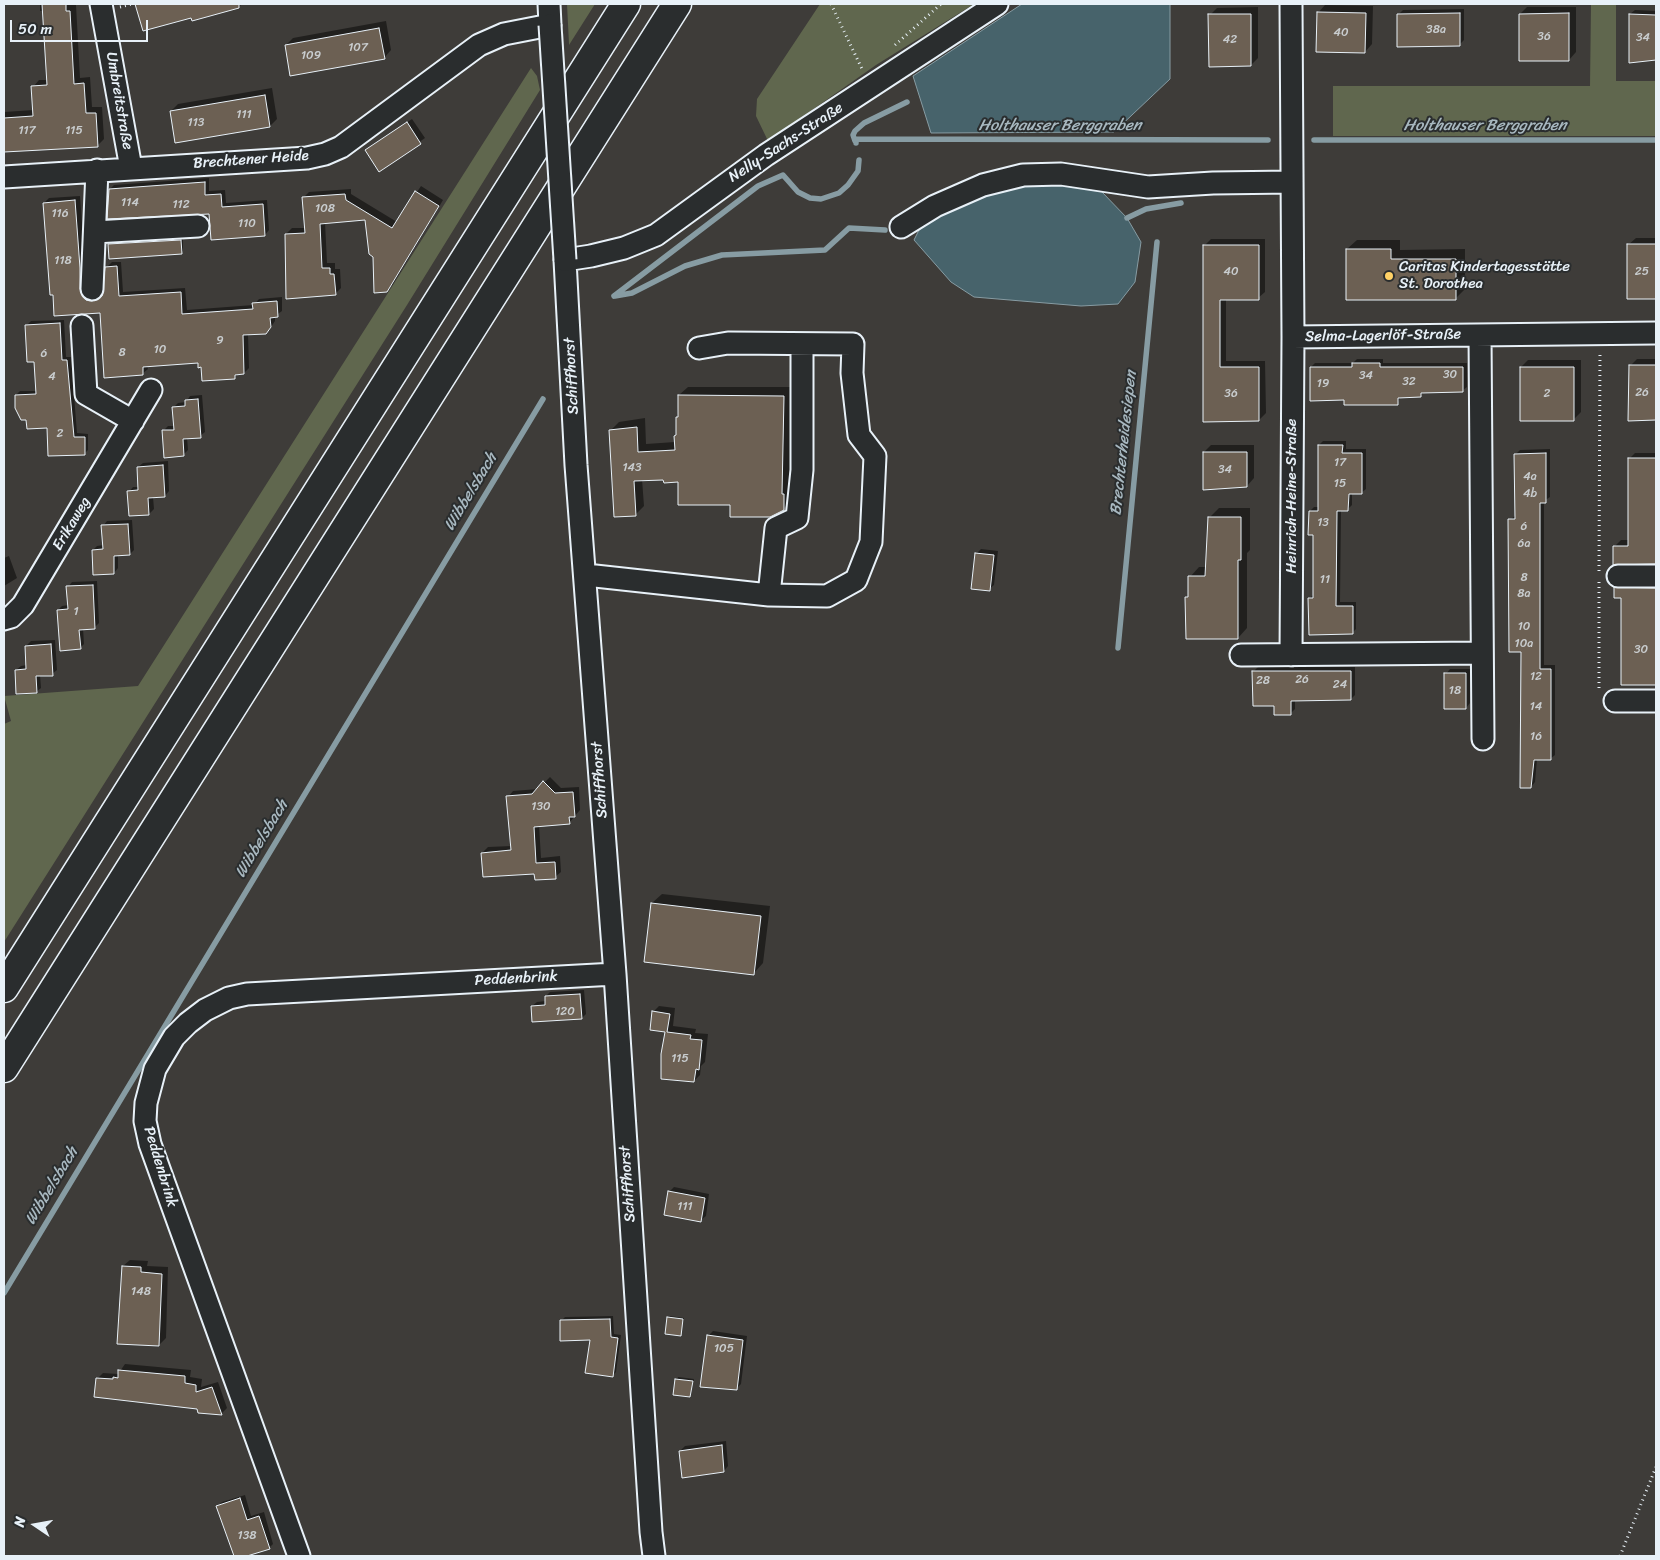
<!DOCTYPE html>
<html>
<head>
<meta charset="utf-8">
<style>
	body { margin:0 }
	#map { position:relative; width:1660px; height:1560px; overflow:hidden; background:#3e3c39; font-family:Sriracha,sans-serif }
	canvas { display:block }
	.frame { position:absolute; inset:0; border:5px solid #e8f1f8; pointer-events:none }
	.north { position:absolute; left:10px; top:1500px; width:50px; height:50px; -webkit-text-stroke:4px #2a2d2e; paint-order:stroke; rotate:282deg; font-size:14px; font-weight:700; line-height:20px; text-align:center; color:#e8f1f8 }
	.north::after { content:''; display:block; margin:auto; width:18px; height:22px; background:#e8f1f8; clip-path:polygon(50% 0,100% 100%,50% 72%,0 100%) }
	.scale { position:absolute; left:10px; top:20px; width:138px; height:22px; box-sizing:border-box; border:2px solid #e8f1f8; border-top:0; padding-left:6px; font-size:15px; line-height:18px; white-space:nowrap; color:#e8f1f8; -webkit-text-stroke:4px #2a2d2e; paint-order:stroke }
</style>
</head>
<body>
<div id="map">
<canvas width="1660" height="1560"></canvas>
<div class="frame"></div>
<div class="north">N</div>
<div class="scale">50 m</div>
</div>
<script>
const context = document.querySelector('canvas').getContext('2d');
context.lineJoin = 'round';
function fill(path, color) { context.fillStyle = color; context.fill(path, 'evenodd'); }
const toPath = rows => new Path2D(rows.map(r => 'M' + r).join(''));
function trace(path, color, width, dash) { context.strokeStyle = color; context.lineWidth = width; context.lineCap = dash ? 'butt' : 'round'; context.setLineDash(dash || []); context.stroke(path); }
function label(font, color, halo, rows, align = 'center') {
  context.font = font + ' Sriracha,sans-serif'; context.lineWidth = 4; context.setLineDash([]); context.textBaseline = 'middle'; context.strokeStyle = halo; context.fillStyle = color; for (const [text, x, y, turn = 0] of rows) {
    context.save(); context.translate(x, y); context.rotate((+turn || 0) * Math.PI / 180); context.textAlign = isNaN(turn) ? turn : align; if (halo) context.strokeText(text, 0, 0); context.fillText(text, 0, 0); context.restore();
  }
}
const green = toPath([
	[567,4,595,4,569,45,569,44],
	[820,4,974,4,876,65,768,141,756,116,757,99],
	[1591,4,1616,4,1616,81,1656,81,1656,136,1333,136,1333,86,1590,86],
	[531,68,537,76,540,90,407,305,4,942,4,724,11,721,4,696,138,686]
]);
const water = toPath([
	[1022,4,1170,4,1170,79,1114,132,931,133,913,76,1022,4],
	[1023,181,1059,182,1101,191,1127,218,1141,242,1135,282,1118,304,1081,306,974,297,951,282,914,240,919,230,957,203,1023,181]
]);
const shadow = toPath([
	[40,4,76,5,80,78,90,77,92,107,102,107,104,139,98,145,4,149,4,112,34,110,33,87,39,80,48,80,44,11,40,11],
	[139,4,242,4,239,7,193,20,192,16,137,6],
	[1325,5,1373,6,1372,44,1365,52,1318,13],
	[1258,7,1258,58,1251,65,1210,15,1217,8],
	[1527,7,1576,7,1576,52,1569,60,1520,14],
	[1464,9,1464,40,1459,45,1398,15,1403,10],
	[1635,10,1656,11,1656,59,1630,62,1630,14],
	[386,21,391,50,384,58,286,45,293,38],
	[272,88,277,119,270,126,171,111,178,104],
	[412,119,425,138,379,170,371,146],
	[209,178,209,191,225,190,226,203,267,200,269,230,265,235,210,213,110,189,114,185],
	[421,186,443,200,393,284,387,290,374,257,366,219,325,222,327,263,335,263,335,269,340,269,341,288,335,294,286,234,292,228,305,228,303,198,309,192,351,189,351,194,397,222],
	[80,196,85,263,98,297,104,294,107,267,112,262,121,262,123,292,185,288,187,310,254,305,259,299,282,297,282,311,275,316,275,321,271,327,266,333,248,334,249,368,244,373,238,374,234,378,202,366,199,362,147,365,148,369,142,374,101,311,55,315,44,203,49,198],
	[183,238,183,251,181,253,109,244,111,242],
	[1636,238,1656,238,1656,298,1629,298,1628,245],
	[1211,239,1265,239,1265,292,1258,298,1226,298,1226,361,1265,361,1266,413,1259,420,1204,420,1204,246],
	[1357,240,1400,240,1400,250,1465,249,1465,289,1455,299,1347,249],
	[64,320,66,357,71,357,77,433,88,434,88,450,84,454,49,426,27,418,16,395,20,391,37,391,36,360,27,325,31,321],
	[1357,359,1383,359,1383,363,1467,363,1467,387,1462,391,1425,391,1420,396,1401,396,1397,404,1345,399,1311,367,1315,363,1353,363],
	[1637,359,1656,359,1656,419,1630,419,1630,366],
	[1528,360,1581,360,1581,412,1574,419,1521,367],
	[688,387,792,387,790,486,792,500,783,509,731,504,679,481,664,478,642,479,644,506,635,515,610,431,619,422,645,418,646,444,675,442,679,395],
	[202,395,205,432,200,436,187,437,188,450,183,455,163,431,168,426,175,426,174,407,178,403,186,402,190,396],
	[1323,441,1346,441,1346,449,1366,449,1366,489,1361,493,1352,493,1352,505,1348,509,1341,509,1340,602,1356,602,1356,629,1352,633,1310,598,1314,594,1314,534,1310,511,1314,507,1319,507,1319,445],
	[1211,445,1254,445,1254,478,1247,486,1204,452],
	[1550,449,1550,497,1544,501,1544,665,1555,665,1555,755,1550,759,1537,759,1535,782,1531,787,1522,651,1510,520,1516,515,1516,454,1520,450],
	[1635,453,1656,453,1656,562,1615,563,1615,546,1621,540,1629,540,1629,459],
	[168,461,169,491,165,496,153,497,154,509,149,514,129,492,133,487,139,487,138,467,143,463],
	[1219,508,1250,508,1250,550,1247,553,1247,628,1238,638,1187,597,1190,594,1190,577,1199,567,1207,567,1209,518],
	[132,520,134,550,130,554,118,555,118,568,114,573,93,550,97,546,104,545,103,526,107,521],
	[981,549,998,551,994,585,989,589,976,554],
	[9,556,17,578,4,586,4,558],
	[97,581,99,623,95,627,83,628,84,644,80,648,58,610,62,606,69,605,68,587,72,582],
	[1621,582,1656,583,1656,684,1622,684,1622,597,1615,588],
	[55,640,57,670,52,674,40,675,41,688,36,692,16,670,21,666,27,665,26,646,31,641],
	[1258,667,1355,667,1355,695,1351,699,1295,700,1295,709,1291,713,1276,705,1254,671],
	[1450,669,1470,669,1470,703,1466,708,1446,674],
	[550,777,561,788,579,787,580,810,569,823,539,825,541,858,560,856,561,872,555,877,482,853,488,847,512,846,508,797,513,791,538,789],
	[662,894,770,906,763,963,754,973,652,903],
	[584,990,586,1014,582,1018,532,1006,537,1002,546,1001,546,996,550,992],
	[659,1006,675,1008,673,1026,696,1029,695,1033,708,1034,705,1062,701,1066,700,1075,694,1081,653,1012],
	[674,1187,709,1194,706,1216,701,1220,669,1192],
	[130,1260,148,1261,147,1266,168,1267,166,1338,159,1345,123,1266],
	[613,1316,614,1334,621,1335,616,1372,612,1376,592,1338,561,1321,565,1317],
	[670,1316,684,1318,680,1335,668,1318],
	[713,1331,747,1336,741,1384,737,1388,708,1336],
	[125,1364,191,1370,190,1377,202,1379,201,1387,218,1382,227,1408,221,1414,97,1379,103,1373,118,1374],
	[678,1377,694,1379,690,1396,674,1394],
	[726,1441,728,1466,724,1471,680,1451,685,1446],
	[245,1495,251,1516,264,1512,273,1544,269,1548,243,1556,235,1556,218,1506,222,1502]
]);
const stream = toPath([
	[1314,140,1656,140],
	[855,141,853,135,855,131,864,123,907,102],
	[856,143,856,139,1268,140],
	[1127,218,1146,209,1181,203],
	[614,296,758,186,783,175,798,192,810,198,821,199,839,193,848,185,858,171,859,160],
	[615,296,632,293,685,266,722,255,825,250,849,228,885,230],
	[1118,648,1157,242],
	[4,1293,543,399]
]);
const building = toPath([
	[42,4,66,4,66,11,70,11,74,84,84,83,86,113,96,113,98,147,4,152,4,118,33,116,31,86,47,85,42,4],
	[135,4,239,4,239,8,192,21,191,18,143,31,135,4],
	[1317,12,1366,13,1365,53,1316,52,1317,12],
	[1460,13,1460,46,1397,47,1397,14,1460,13],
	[1569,13,1569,61,1519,61,1519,14,1569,13],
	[1208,14,1251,14,1251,66,1209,67,1208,14],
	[1629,14,1656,15,1656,60,1629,63,1629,14],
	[379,28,385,59,290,76,285,45,379,28],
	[265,95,270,127,175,143,170,111,265,95],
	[407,122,421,144,379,172,365,150,407,122],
	[205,182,205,195,221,194,222,207,263,204,265,236,211,240,209,214,107,219,109,189,205,182],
	[415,191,439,206,387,292,374,293,373,257,369,254,365,220,320,224,322,268,330,268,330,274,334,274,336,295,286,299,285,234,305,233,302,197,345,194,346,200,392,228,415,191],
	[75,200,80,268,80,289,86,300,92,301,102,296,105,267,117,266,119,296,181,292,182,314,253,309,252,303,277,301,278,317,270,318,271,327,266,334,243,335,244,374,235,375,235,379,202,381,201,367,198,368,198,363,143,367,143,375,104,378,100,313,54,316,53,295,50,295,43,203,75,200],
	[181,240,182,254,109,259,108,244,181,240],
	[1627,244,1656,244,1656,299,1627,299,1627,244],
	[1203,245,1259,245,1259,300,1220,300,1220,367,1259,367,1259,421,1203,422,1203,245],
	[1346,249,1391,249,1391,259,1456,259,1456,300,1346,300,1346,249],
	[60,323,62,360,67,360,74,437,85,437,85,455,48,456,47,428,27,429,26,420,21,420,15,408,15,395,36,394,34,362,27,362,25,325,60,323],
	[1352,363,1380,363,1380,367,1463,367,1463,392,1421,393,1421,397,1398,398,1398,405,1344,405,1344,400,1310,401,1310,367,1352,367,1352,363],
	[1629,365,1656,365,1656,420,1628,421,1629,365],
	[1520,367,1574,367,1574,421,1520,421,1520,367],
	[678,395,784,396,782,494,784,494,784,510,770,517,730,517,730,505,678,505,678,482,664,483,663,480,634,481,636,516,614,517,609,430,637,427,638,452,675,450,674,436,676,435,676,417,678,417,678,395],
	[198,399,201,438,183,439,184,456,164,458,162,430,174,430,172,407,185,406,185,400,198,399],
	[1318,445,1343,445,1342,453,1362,453,1362,494,1349,494,1348,511,1337,511,1336,606,1353,606,1353,634,1309,635,1308,598,1313,598,1313,535,1308,535,1309,511,1318,511,1318,445],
	[1203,452,1247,452,1247,487,1203,490,1203,452],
	[1546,453,1546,503,1540,503,1540,669,1551,669,1551,760,1534,760,1531,788,1520,788,1521,652,1509,652,1508,519,1515,519,1514,454,1546,453],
	[1628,458,1656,458,1656,564,1613,565,1613,546,1628,546,1628,458],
	[163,465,165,497,148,498,149,515,129,516,127,491,138,490,137,467,163,465],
	[1208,517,1241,517,1241,560,1238,560,1238,639,1186,639,1185,597,1188,597,1188,576,1205,576,1208,517],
	[128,524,130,555,114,556,114,574,93,575,92,550,103,549,101,525,128,524],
	[975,553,994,555,990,591,971,589,975,553],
	[93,585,95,629,79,630,81,649,60,651,57,610,68,609,66,586,93,585],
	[1614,587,1656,588,1656,685,1621,685,1621,598,1614,598,1614,587],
	[51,644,53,676,36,676,37,693,16,694,15,670,26,669,25,646,51,644],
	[1252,671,1351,671,1351,700,1291,701,1291,715,1274,715,1274,706,1253,706,1252,671],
	[1444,673,1466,673,1466,709,1444,709,1444,673],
	[543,781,555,793,573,792,575,817,569,817,570,824,534,827,536,863,555,862,556,879,535,880,534,874,483,877,481,853,511,850,506,796,532,794,543,781],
	[651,903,761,916,754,975,644,962,651,903],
	[580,994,582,1019,532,1022,531,1006,545,1005,545,996,580,994],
	[652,1011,670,1014,667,1032,691,1035,690,1039,702,1040,699,1070,696,1069,694,1082,661,1079,661,1054,665,1032,650,1030,652,1011],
	[668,1191,705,1198,701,1222,664,1215,668,1191],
	[122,1266,141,1267,141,1272,162,1274,159,1346,117,1344,122,1266],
	[667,1317,683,1319,681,1336,665,1334,667,1317],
	[610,1319,611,1337,618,1338,613,1377,585,1373,590,1340,560,1341,560,1320,610,1319],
	[707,1335,743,1340,737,1390,700,1387,707,1335],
	[118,1370,185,1376,185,1383,196,1385,196,1392,212,1387,222,1415,198,1413,197,1409,94,1397,96,1378,113,1379,113,1377,118,1378,118,1370],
	[675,1379,693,1381,690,1397,673,1395,675,1379],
	[722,1445,724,1472,682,1478,679,1451,722,1445],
	[240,1498,247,1520,259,1516,270,1549,247,1556,234,1556,216,1506,240,1498]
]);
const path = toPath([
	[831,4,863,71],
	[120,7,132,4],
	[895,45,941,4],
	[1599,571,1600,352],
	[1599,582,1599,691],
	[1620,1556,1656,1467]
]);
const minor = toPath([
	[101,4,131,168],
	[1291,4,1293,337,1656,333],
	[4,177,307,158,325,154,341,147,479,45,504,34,550,25,549,4],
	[901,227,935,206,983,185,1023,175,1061,174,1148,187,1213,183,1292,182],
	[95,232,198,226],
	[92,289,97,170],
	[82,326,86,394,133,421],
	[1480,335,1483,739],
	[699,348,728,343,853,344,852,373,859,435,875,456,871,542,856,580,827,596,769,595],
	[586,575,769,595,776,528,797,518,802,470,802,344],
	[1618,576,1656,576],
	[4,619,11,617,23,605,151,390],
	[1241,655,1482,653],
	[1291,655,1293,337],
	[1615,701,1656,701],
	[299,1556,150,1144,145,1121,146,1103,155,1069,174,1037,188,1023,205,1010,229,998,247,994,615,974],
	[654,1556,651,1532,615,974,576,465,565,260,591,256,624,248,656,235,766,155,997,4]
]);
const highway = toPath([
	[4,988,626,4],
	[4,1068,677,4]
]);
const minorBridge = toPath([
	[550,25,565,260]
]);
const markers = [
	[1389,276,5,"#ffd166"]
];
const numberNames = [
	["38a",1436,30],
	["40",1341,33],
	["36",1544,37],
	["34",1643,38],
	["42",1230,40],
	["107",358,48],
	["109",311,56],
	["111",244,115],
	["113",196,123],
	["117",27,131],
	["115",74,131],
	["114",130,203],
	["112",181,205],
	["108",325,209],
	["116",60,214],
	["110",247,224],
	["118",63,261],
	["40",1231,272],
	["25",1642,272],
	["9",220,341],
	["10",160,350],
	["8",122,353],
	["6",44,354],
	["30",1450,375],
	["34",1366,376],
	["4",52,377],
	["32",1409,382],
	["19",1323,384],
	["26",1642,393],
	["36",1231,394],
	["2",1547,394],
	["2",60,434],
	["17",1340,463],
	["143",632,468],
	["34",1225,470],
	["4a",1530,477],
	["15",1340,484],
	["4b",1530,494],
	["13",1323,523],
	["6",1524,527],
	["6a",1524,544],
	["8",1524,578],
	["11",1325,580],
	["8a",1524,594],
	["1",76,612],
	["10",1524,627],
	["10a",1524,644],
	["30",1641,650],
	["12",1536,677],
	["26",1302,680],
	["28",1263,681],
	["24",1340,685],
	["18",1455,691],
	["14",1536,707],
	["16",1536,737],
	["130",541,807],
	["120",565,1012],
	["115",680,1059],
	["111",685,1207],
	["148",141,1292],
	["105",724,1349],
	["138",247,1536]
];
const streetNames = [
	["Umbreitstraße",119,101,80],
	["Nelly-Sachs-Straße",786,143,-33],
	["Brechtener Heide",251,160,-4],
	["Selma-Lagerlöf-Straße",1383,336,-1],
	["Schiffhorst",572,376,-93],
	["Heinrich-Heine-Straße",1292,496,-90],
	["Erikaweg",72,524,-59],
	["Schiffhorst",600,780,-94],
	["Peddenbrink",516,979,-3],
	["Peddenbrink",160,1167,73],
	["Schiffhorst",628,1184,-94]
];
const poiNames = [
	["Caritas Kindertagesstätte",1399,267],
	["St. Dorothea",1399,284]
];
const waterNames = [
	["Holthauser Berggraben",1060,126],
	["Holthauser Berggraben",1485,126],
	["Brechterheidesiepen",1124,443,-84],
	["Wibbelsbach",471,492,-59],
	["Wibbelsbach",262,839,-59],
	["Wibbelsbach",52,1186,-59]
];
fill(green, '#60674e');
fill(water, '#47636b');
trace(water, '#879ca3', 1);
fill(shadow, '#0007');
trace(stream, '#879ca3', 5.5);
fill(building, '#6c6053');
trace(building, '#e8f1f8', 1);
trace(minor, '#e8f1f8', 25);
trace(highway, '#e8f1f8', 31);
trace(path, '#e8f1f8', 3, [1, 4]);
trace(minor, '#2a2d2e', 21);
trace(highway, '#2a2d2e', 28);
trace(minorBridge, '#e8f1f8', 25, []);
trace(minorBridge, '#2a2d2e', 21);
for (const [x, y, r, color] of markers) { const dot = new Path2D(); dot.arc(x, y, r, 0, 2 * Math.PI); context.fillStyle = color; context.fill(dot); trace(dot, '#2a2d2e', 2); }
label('12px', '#c9cdcf', null, numberNames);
label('15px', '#e8f1f8', '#2a2d2e', streetNames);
label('15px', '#e8f1f8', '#2a2d2e', poiNames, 'left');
label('italic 16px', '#a8b8c0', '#2a2d2e', waterNames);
</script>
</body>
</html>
